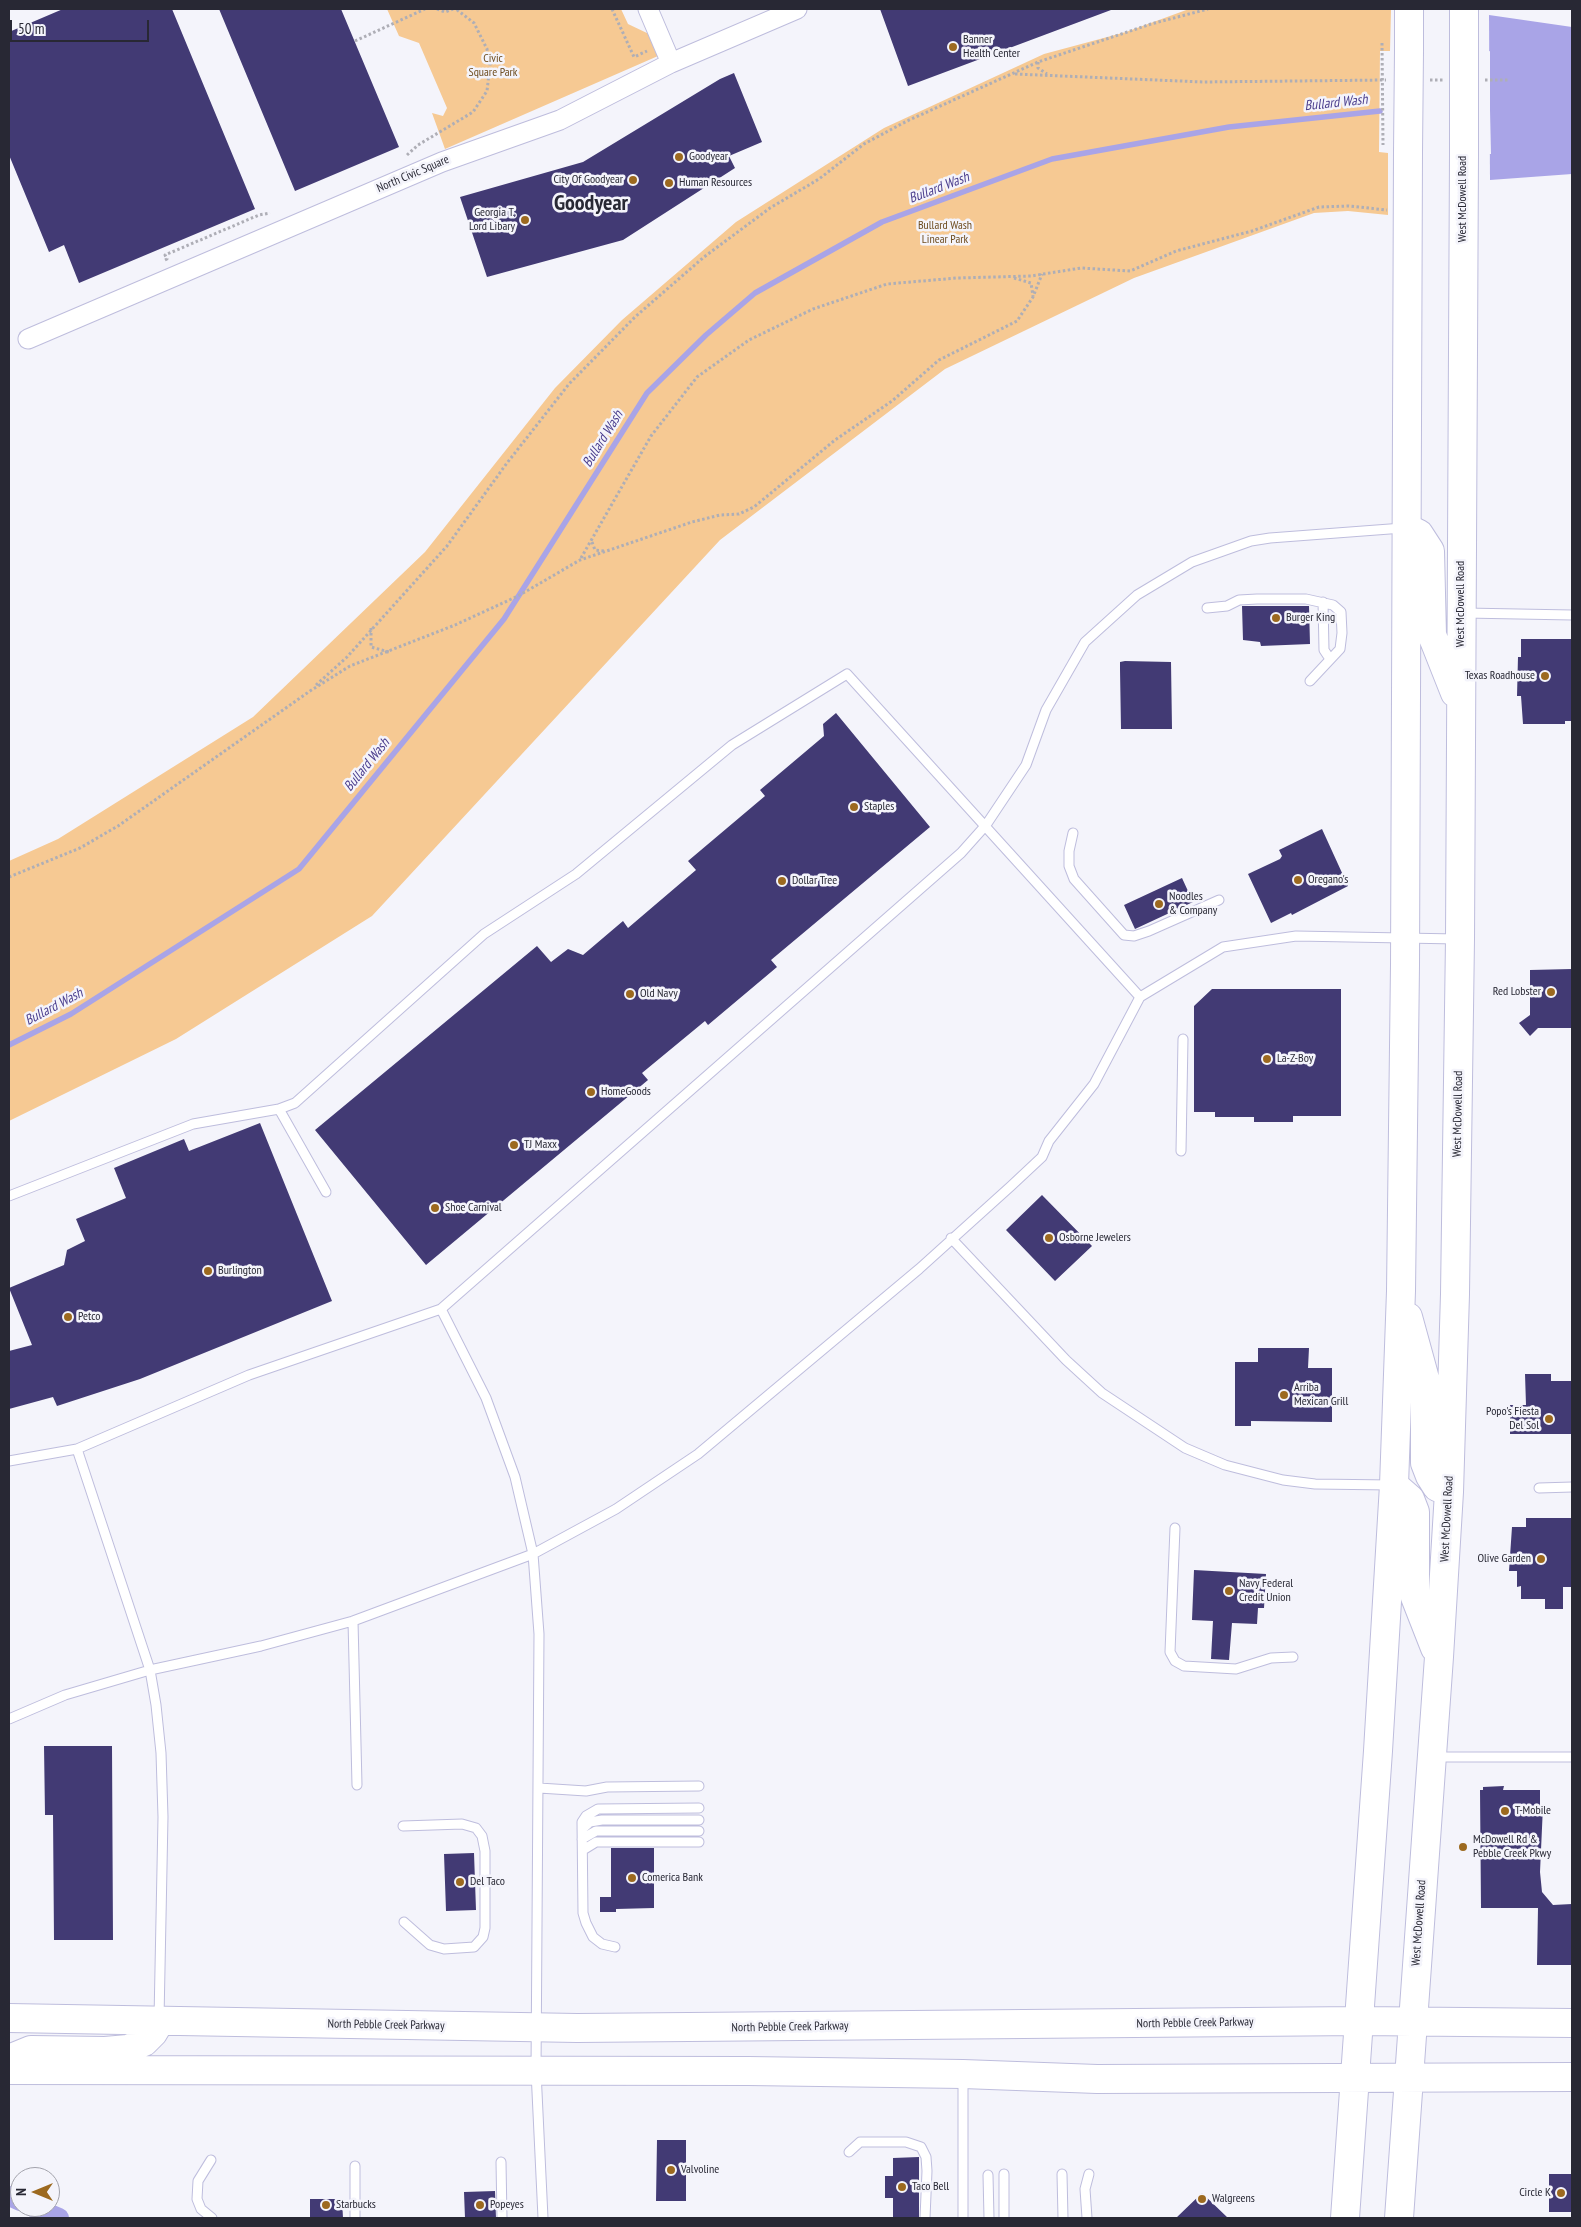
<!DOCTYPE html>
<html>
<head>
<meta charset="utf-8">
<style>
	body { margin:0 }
	#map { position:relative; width:1581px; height:2227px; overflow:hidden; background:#f4f4fb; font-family:"PT Sans Narrow",sans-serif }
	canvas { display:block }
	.frame { position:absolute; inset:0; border:10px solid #282834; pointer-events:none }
	.north { position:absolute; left:10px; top:2167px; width:50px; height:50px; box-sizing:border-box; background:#f4f4fb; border:1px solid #a2a2ab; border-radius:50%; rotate:270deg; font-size:14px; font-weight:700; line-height:20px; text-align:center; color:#282834 }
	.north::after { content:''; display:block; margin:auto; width:18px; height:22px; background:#9c691f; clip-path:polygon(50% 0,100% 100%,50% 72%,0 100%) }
	.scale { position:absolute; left:10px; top:20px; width:139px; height:22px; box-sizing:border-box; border:2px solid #282834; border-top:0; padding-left:6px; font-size:15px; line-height:18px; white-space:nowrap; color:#282834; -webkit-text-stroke:4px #f4f4fb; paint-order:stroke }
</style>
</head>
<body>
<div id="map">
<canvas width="1581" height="2227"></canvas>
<div class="frame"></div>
<div class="north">N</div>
<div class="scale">50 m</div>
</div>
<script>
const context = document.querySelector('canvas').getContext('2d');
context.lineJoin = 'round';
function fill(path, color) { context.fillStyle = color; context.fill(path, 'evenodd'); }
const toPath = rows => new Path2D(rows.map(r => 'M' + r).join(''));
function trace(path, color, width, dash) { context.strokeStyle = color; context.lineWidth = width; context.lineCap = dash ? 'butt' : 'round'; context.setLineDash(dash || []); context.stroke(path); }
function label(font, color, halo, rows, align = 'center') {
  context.font = font + ' "PT Sans Narrow",sans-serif'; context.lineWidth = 5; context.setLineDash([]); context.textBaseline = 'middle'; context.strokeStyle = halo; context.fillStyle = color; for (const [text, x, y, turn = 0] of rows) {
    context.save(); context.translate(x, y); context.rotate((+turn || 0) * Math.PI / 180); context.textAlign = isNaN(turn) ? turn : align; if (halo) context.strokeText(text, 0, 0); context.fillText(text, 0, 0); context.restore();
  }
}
const green = toPath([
	[387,9,621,9,628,24,649,34,658,56,445,149,432,113,443,116,447,108,419,43,399,36],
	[1189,9,1391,9,1390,51,1380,51,1379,152,1388,153,1388,215,1348,211,1314,213,1134,278,945,369,720,540,372,916,176,1039,9,1121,9,861,58,839,253,717,425,552,555,388,622,320,736,222,884,128,1044,54,1126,32]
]);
const water = toPath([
	[1489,15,1572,27,1572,174,1490,180]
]);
const pier = toPath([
	[1490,51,1490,110,1491,154,1488,154,1487,110,1487,52]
]);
const stream = toPath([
	[9,1045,71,1014,299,869,504,619,647,393,706,335,755,293,882,222,1052,159,1229,127,1380,111]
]);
const canal = toPath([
	[9,2196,20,2201],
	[33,2207,59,2218]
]);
const building = toPath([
	[63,9,172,9,255,209,79,283,64,245,49,252,9,155,9,32],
	[219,9,341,9,399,147,295,191],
	[880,9,1110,9,1111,10,908,86],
	[734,73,762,142,729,156,735,168,623,240,487,277,460,197,583,162,720,79],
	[1242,606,1309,606,1310,644,1261,646,1260,642,1243,640],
	[1521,639,1572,639,1572,721,1565,721,1565,724,1523,724,1521,696,1517,696,1518,657,1521,657],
	[1125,661,1171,662,1172,729,1121,729,1120,669,1120,662],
	[836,713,930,827,771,960,777,967,708,1025,705,1021,642,1073,648,1080,426,1265,315,1130,537,946,551,962,568,949,583,955,623,921,628,928,696,870,688,861,765,796,760,790,824,736,823,724],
	[1322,829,1348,886,1292,915,1291,913,1271,923,1248,874,1280,859,1282,856,1279,850],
	[1182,878,1193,902,1135,929,1124,905],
	[1572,969,1572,1028,1538,1028,1530,1036,1519,1023,1530,1015,1530,970],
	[1212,989,1341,989,1341,1116,1293,1116,1293,1122,1254,1122,1254,1117,1215,1117,1215,1112,1194,1112,1194,1006],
	[260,1123,332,1301,140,1379,57,1406,53,1397,9,1409,9,1351,32,1345,9,1288,64,1265,67,1250,85,1241,76,1219,126,1198,114,1168,184,1139,189,1151],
	[1042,1195,1092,1246,1055,1281,1006,1230],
	[1258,1348,1309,1348,1308,1368,1332,1368,1332,1422,1251,1421,1251,1426,1235,1426,1235,1362,1258,1362],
	[1525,1374,1551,1374,1551,1381,1572,1381,1572,1434,1510,1434,1510,1405,1526,1405],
	[1526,1518,1572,1518,1572,1587,1563,1587,1563,1609,1545,1609,1545,1599,1521,1599,1521,1586,1517,1587,1517,1571,1509,1571,1512,1527,1526,1527],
	[1194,1570,1266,1574,1264,1608,1258,1608,1257,1624,1232,1623,1229,1660,1211,1659,1213,1621,1192,1620],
	[44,1746,112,1746,113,1940,54,1940,53,1815,45,1815],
	[1504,1786,1503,1790,1540,1790,1540,1806,1543,1806,1540,1872,1542,1892,1553,1905,1572,1904,1572,1965,1537,1965,1538,1908,1481,1908,1480,1790,1483,1790,1483,1787],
	[611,1848,654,1848,654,1908,616,1909,616,1912,600,1912,600,1897,611,1897],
	[474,1853,476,1910,446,1911,444,1854],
	[657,2140,686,2140,686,2201,656,2201],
	[919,2157,919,2218,893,2218,893,2198,885,2198,885,2176,893,2176,893,2158],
	[1549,2174,1572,2174,1572,2212,1549,2212],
	[495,2191,496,2218,465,2218,464,2192],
	[1202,2193,1228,2218,1176,2218],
	[310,2199,342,2199,343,2218,310,2218]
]);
const path = toPath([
	[437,9,445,12,453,9],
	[612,9,634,57,647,51],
	[355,41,425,9],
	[1038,62,1038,68,1047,74],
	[1015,74,1203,82,1386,80],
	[1430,80,1443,80],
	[1485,80,1510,80],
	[407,155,418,145,473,112,487,91,490,65,487,49,474,23,456,9],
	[165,260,167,259,165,255,259,215,270,213],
	[1014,278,1031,283,1033,296],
	[592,542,595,550,605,551],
	[581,558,651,436,697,377,749,340,813,309,887,284,957,278,1031,276,1081,268,1130,271,1176,251,1252,231,1319,207,1349,206,1387,210],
	[371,628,371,647,389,652],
	[316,685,347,657,447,546,507,463,569,384,635,317,704,257,770,208,819,179,864,144,907,121,1038,62,1151,24,1208,9],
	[9,877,80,848,118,826,310,691,350,666,455,625,518,596,580,560,692,522,720,515,739,514,754,507,835,440,892,401,939,360,1017,321,1033,297,1042,274]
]);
const lane = toPath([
	[1323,602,1324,650,1330,659],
	[1207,608,1227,606,1239,600,1257,599,1306,599,1333,605,1341,612,1342,633,1340,649,1310,681],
	[1465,613,1572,615],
	[1073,833,1069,851,1069,866,1074,879,1124,935,1134,936,1149,931,1219,900],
	[279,1109,326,1192],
	[1181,1151,1183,1039],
	[9,1196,193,1124,279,1109,295,1103,484,934,576,874,732,745,847,674,1140,997],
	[951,1238,1066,1360,1102,1393,1185,1448,1225,1465,1283,1480,1315,1484,1391,1485],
	[441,1309,486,1398,515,1477,533,1554,539,1634,536,2071,543,2218],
	[77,1449,150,1670,156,1705,161,1753,163,1817,159,2019],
	[9,1461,77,1449,249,1375,441,1309,961,853,986,825,1026,765,1046,710,1085,642,1137,595,1192,562,1251,541,1270,538,1403,528],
	[1539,1488,1572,1487],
	[1175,1528,1170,1652,1175,1661,1184,1666,1236,1669,1271,1658,1293,1657],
	[353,1621,357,1785],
	[9,1719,65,1695,150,1670,261,1646,353,1621,533,1554,616,1509,698,1454,919,1269,1011,1186,1042,1157,1049,1141,1094,1084,1140,997,1223,947,1296,936,1457,939],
	[1435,1757,1572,1757],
	[539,1788,586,1791,607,1787,699,1786],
	[403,1826,462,1824,476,1828,482,1836,485,1851,485,1928,483,1937,474,1947,444,1949,430,1945,404,1922],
	[582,1829,590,1822,602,1820,699,1820],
	[582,1839,596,1831,699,1831],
	[583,1850,596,1842,699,1842],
	[615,1947,602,1944,593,1937,586,1923,583,1913,582,1822,586,1816,598,1809,699,1808],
	[963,2076,963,2218],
	[849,2152,860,2142,906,2142,921,2147,926,2157,927,2171,925,2218],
	[211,2160,198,2181,197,2199,201,2209,212,2218],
	[501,2162,502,2218],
	[1004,2174,1004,2218],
	[1062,2174,1063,2218],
	[988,2175,989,2218],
	[355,2218,355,2166],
	[1087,2218,1085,2189,1089,2174]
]);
const street = toPath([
	[648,9,671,63],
	[28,339,442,162,560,120,671,63,797,9]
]);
const primary = toPath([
	[1409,9,1409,51],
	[1464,52,1464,9],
	[1407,528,1419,534,1430,551,1432,635,1455,693],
	[1408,1317,1425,1379,1425,1463,1430,1476,1437,1487,1449,1492],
	[1394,1485,1410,1499,1415,1512,1415,1597,1435,1648],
	[9,2018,577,2028,1359,2021,1572,2023],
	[9,2059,31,2050,105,2051,128,2049,144,2042,153,2033,159,2023],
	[9,2070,748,2071,963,2074,1097,2079,1572,2077],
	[1345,2218,1378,1751,1394,1485,1401,1291,1405,965,1408,152],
	[1399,2218,1439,1657,1449,1492,1455,1294,1460,939,1464,154]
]);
const pathBridge = toPath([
	[1382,43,1383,145]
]);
const primaryBridge = toPath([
	[1464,52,1464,154],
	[1408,152,1409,51]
]);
const markers = [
	[953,47,5,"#9c691f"],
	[679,157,5,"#9c691f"],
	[633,180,5,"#9c691f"],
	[669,183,5,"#9c691f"],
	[525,220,5,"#9c691f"],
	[1276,618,5,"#9c691f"],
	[1545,676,5,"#9c691f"],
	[854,807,5,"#9c691f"],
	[1298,880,5,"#9c691f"],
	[782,881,5,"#9c691f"],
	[1159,904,5,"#9c691f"],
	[1551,992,5,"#9c691f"],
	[630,994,5,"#9c691f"],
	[1267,1059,5,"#9c691f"],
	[591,1092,5,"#9c691f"],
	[514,1145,5,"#9c691f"],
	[435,1208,5,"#9c691f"],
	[1049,1238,5,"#9c691f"],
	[208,1271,5,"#9c691f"],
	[68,1317,5,"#9c691f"],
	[1284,1395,5,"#9c691f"],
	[1549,1419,5,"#9c691f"],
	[1541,1559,5,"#9c691f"],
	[1229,1591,5,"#9c691f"],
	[1505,1811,5,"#9c691f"],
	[1463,1847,5,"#9c691f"],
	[632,1878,5,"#9c691f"],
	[460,1882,5,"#9c691f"],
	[671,2170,5,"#9c691f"],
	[902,2187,5,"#9c691f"],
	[1561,2193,5,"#9c691f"],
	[1202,2199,5,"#9c691f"],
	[326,2205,5,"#9c691f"],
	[480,2205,5,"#9c691f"]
];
const poiNames = [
	["Banner",963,40],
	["Health Center",963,54],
	["Goodyear",689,157],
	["City Of Goodyear",623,180,"right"],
	["Human Resources",679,183],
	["Georgia T.",515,213,"right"],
	["Lord Libary",515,227,"right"],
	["Burger King",1286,618],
	["Texas Roadhouse",1535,676,"right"],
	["Staples",864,807],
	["Oregano's",1308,880],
	["Dollar Tree",792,881],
	["Noodles",1169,897],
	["& Company",1169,911],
	["Red Lobster",1541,992,"right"],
	["Old Navy",640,994],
	["La-Z-Boy",1277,1059],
	["HomeGoods",601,1092],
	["TJ Maxx",524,1145],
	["Shoe Carnival",445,1208],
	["Osborne Jewelers",1059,1238],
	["Burlington",218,1271],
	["Petco",78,1317],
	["Arriba",1294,1388],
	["Mexican Grill",1294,1402],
	["Popo's Fiesta",1539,1412,"right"],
	["Del Sol",1539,1426,"right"],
	["Olive Garden",1531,1559,"right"],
	["Navy Federal",1239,1584],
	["Credit Union",1239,1598],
	["T-Mobile",1515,1811],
	["McDowell Rd &",1473,1840],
	["Pebble Creek Pkwy",1473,1854],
	["Comerica Bank",642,1878],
	["Del Taco",470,1882],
	["Valvoline",681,2170],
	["Taco Bell",912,2187],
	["Circle K",1551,2193,"right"],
	["Walgreens",1212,2199],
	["Starbucks",336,2205],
	["Popeyes",490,2205]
];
const parkNames = [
	["Civic",493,59],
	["Square Park",493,73],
	["Bullard Wash",945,226],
	["Linear Park",945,240]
];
const streetNames = [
	["North Civic Square",413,174,-23],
	["West McDowell Road",1463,199,-90],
	["West McDowell Road",1461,604,-90],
	["West McDowell Road",1458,1114,-89],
	["West McDowell Road",1447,1519,-87],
	["West McDowell Road",1419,1923,-86],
	["North Pebble Creek Parkway",1195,2023,-1],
	["North Pebble Creek Parkway",386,2025,1],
	["North Pebble Creek Parkway",790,2027,-1]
];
const waterNames = [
	["Bullard Wash",1336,103,-6],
	["Bullard Wash",939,188,-21],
	["Bullard Wash",603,439,-58],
	["Bullard Wash",367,765,-51],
	["Bullard Wash",54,1007,-28]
];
const townNames = [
	["Goodyear",591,204]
];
fill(green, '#f6c993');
fill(water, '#a9a4e7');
fill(pier, '#f4f4fb');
trace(stream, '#a9a4e7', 5.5);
trace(canal, '#a9a4e7', 20);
fill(building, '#423a74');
trace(lane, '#bebddd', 11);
trace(street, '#bebddd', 21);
trace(primary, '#bebddd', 30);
trace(path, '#aeaeb6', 3, [2.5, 2.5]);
trace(lane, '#fff', 9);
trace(street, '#fff', 19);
trace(primary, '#fff', 28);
trace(primaryBridge, '#bebddd', 30, []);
trace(pathBridge, '#aeaeb6', 3, [2.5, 2.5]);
trace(primaryBridge, '#fff', 28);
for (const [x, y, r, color] of markers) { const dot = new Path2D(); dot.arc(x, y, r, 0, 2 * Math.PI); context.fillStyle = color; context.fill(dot); trace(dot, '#f4f4fb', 2); }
label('12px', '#282834', '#f4f4fb', poiNames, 'left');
label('12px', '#6e4d20', '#f4f4fb', parkNames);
label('12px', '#282834', '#f4f4fb', streetNames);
label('italic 14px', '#4b3e8d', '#f4f4fb', waterNames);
label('bold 22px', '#282834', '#f4f4fb', townNames);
</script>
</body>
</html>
